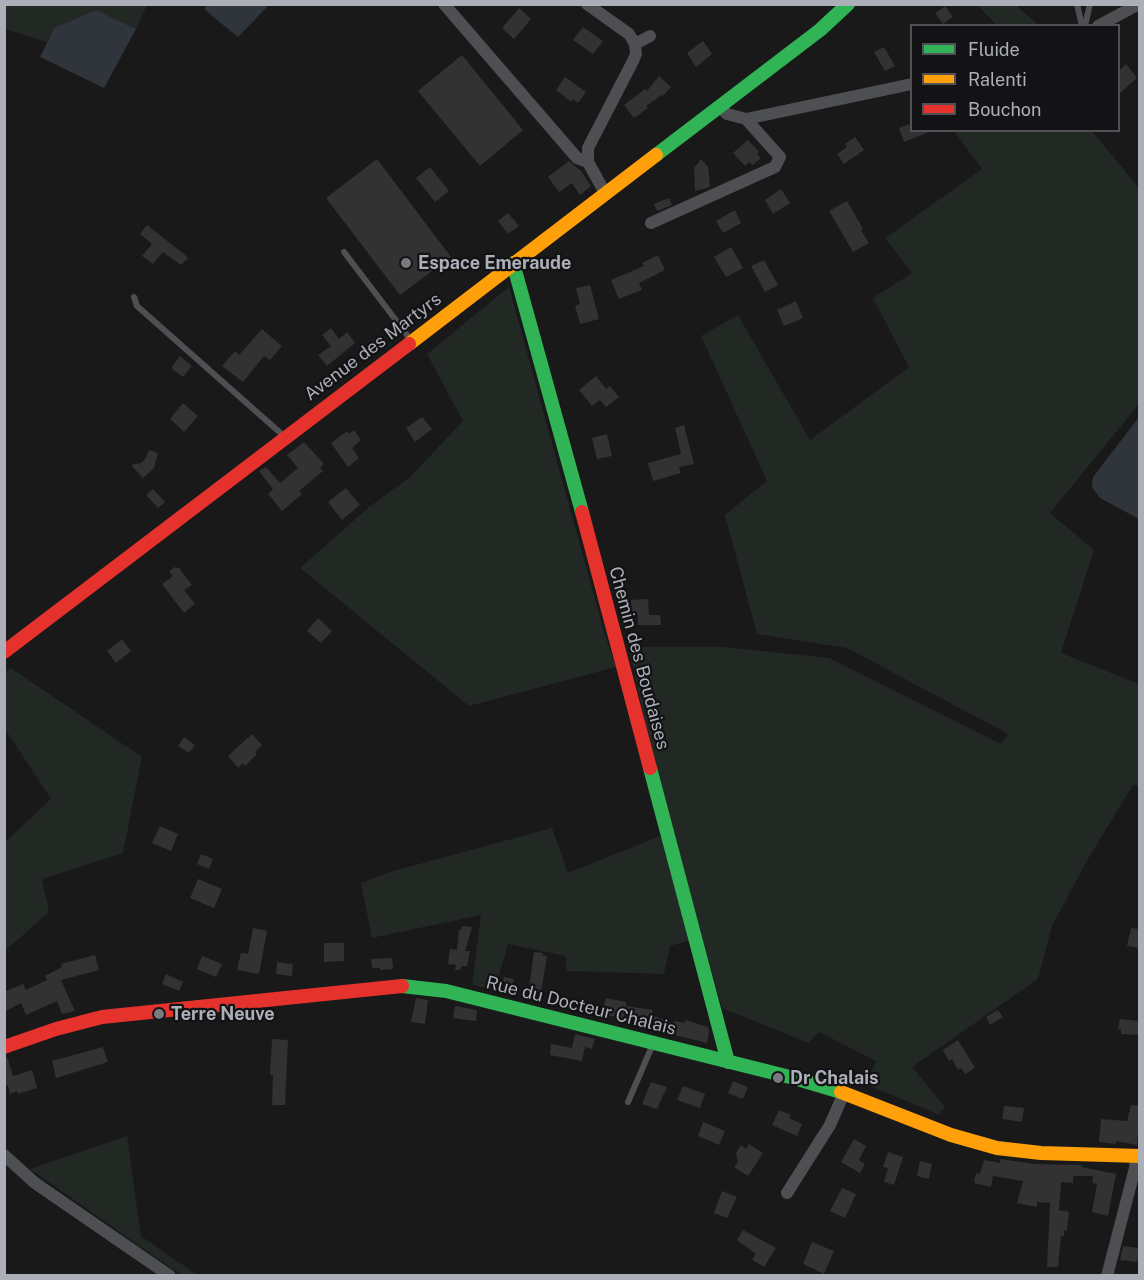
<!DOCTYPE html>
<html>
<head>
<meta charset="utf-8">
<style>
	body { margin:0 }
	#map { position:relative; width:1144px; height:1280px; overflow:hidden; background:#191919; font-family:"Public Sans",sans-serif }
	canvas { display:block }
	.frame { position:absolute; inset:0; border:6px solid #acafb8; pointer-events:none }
	.legend { position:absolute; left:910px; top:24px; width:210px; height:108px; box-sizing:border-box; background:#131315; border:2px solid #505156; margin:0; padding:8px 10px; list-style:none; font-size:18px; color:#acafb8 }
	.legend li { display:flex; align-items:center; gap:12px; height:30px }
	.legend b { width:30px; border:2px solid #505156 }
</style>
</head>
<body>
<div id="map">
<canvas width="1144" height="1280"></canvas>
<div class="frame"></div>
<ul class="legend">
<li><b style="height:8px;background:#30b455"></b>Fluide</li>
<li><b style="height:8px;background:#ff9f0a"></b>Ralenti</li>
<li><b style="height:8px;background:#e5322d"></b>Bouchon</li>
</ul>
</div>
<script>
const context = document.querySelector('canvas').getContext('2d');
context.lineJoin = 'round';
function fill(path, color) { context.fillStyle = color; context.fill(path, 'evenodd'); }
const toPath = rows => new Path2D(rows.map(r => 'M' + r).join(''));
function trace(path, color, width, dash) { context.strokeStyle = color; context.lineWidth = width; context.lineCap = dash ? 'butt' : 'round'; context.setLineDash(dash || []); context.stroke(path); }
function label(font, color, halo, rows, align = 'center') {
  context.font = font + ' "Public Sans",sans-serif'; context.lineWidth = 4.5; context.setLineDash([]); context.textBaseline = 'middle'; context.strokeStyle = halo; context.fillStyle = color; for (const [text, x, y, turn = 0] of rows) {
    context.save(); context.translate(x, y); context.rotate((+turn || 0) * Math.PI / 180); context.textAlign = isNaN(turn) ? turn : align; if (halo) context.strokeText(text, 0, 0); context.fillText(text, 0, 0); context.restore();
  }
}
const green = toPath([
	[5,5,147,5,136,29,96,10,54,28,47,42,5,29],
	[977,5,1016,5,1038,25,997,25],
	[954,131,1092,131,1139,188,1139,404,1050,513,1094,550,1061,653,1139,684,1139,786,1133,785,1088,859,1052,926,1038,979,912,1067,945,1107,939,1115,866,1084,876,1061,819,1032,808,1043,722,1008,659,782,628,647,724,647,829,658,1001,744,1008,734,847,648,757,634,725,515,767,481,701,336,738,315,810,440,909,367,873,298,912,273,885,238,982,169],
	[509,287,604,632,616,667,469,706,300,568,369,507,410,477,463,421,427,354],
	[11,668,142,757,123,853,42,879,49,912,5,951,5,842,51,799,5,729,5,672],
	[552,828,568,873,661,836,690,940,670,946,664,974,567,971,565,956,508,944,495,990,472,985,481,915,372,938,361,883,393,871],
	[127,1136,141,1236,197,1275,181,1275,30,1169]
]);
const water = toPath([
	[205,5,205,4,269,5,238,37,205,10],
	[96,10,136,29,104,88,40,57,54,28],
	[1139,417,1139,519,1100,498,1092,487,1093,477]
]);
const building = toPath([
	[945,6,953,17,943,24,935,13],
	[519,8,531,19,514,39,502,28],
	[583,27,603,41,593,54,573,40],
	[703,41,712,54,696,67,687,53],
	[884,47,895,66,885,71,874,52],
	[462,55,523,130,480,166,418,91],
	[1126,64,1137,78,1119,94,1119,71],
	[659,76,671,87,663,96,662,95,646,106,648,108,634,118,624,105,645,89,647,91],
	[565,77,586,92,578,103,573,99,571,102,556,90],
	[912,123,912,130,931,131,904,142,899,128],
	[855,137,864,150,844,164,837,154,847,147,845,144],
	[748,140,759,152,757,154,761,158,753,165,749,162,745,166,733,153],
	[377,159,451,257,400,295,326,198],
	[701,159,708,167,710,187,695,191,694,168],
	[569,161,581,171,591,186,580,195,572,183,559,192,548,177],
	[430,167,449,191,435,202,416,178],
	[781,189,790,203,773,214,765,200],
	[669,198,672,205,657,211,654,204],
	[847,201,863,229,861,230,869,243,853,252,829,211],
	[735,210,741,223,723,233,716,221],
	[508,213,519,226,508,234,498,221],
	[147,225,185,255,188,258,181,265,163,252,153,264,142,256,152,244,140,234],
	[731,247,743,268,726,277,714,257],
	[658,255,665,270,639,283,642,290,619,299,611,280,644,266,642,263],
	[764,260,778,285,765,292,751,266],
	[590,285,599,319,580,324,575,306,580,304,576,288],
	[796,301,803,318,784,326,777,310],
	[331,328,339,339,347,332,355,343,327,366,318,355,331,346,322,335],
	[262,329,282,346,270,360,264,356,243,382,222,366,235,351,239,355],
	[180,356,192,366,183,377,171,368],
	[596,376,606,389,610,386,619,397,606,407,600,400,592,406,579,390],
	[183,403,198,416,184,432,170,419],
	[422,417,432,429,415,442,406,428],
	[684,425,694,464,679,467,681,473,653,481,648,463,681,454,675,428],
	[354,430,361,440,352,448,359,458,348,467,331,443,347,431,349,434],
	[607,434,612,456,597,459,592,438],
	[304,442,324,464,320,468,323,471,299,491,302,494,282,511,268,494,273,489,259,471,266,467,280,483,298,468,287,455],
	[149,450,158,453,154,468,143,478,131,465,141,463,146,458],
	[346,488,360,505,342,520,328,502],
	[153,489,165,502,158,508,146,495],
	[175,567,179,568,192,585,184,590,195,604,184,613,162,584,173,576,169,571],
	[648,599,649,615,660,615,661,625,638,625,638,615,632,615,631,600],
	[318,618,332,631,321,643,307,631],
	[122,639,131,651,116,663,107,651],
	[252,734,262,745,255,752,257,754,245,766,243,763,238,768,228,756],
	[184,737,195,745,189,753,178,746],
	[160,826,178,834,171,851,152,843],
	[201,854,213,859,209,869,197,864],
	[198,879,222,889,214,908,190,898],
	[462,926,472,927,465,951,470,951,467,966,462,966,460,970,455,970,456,965,448,964,450,949,457,950,459,929,461,930],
	[253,928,267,931,259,974,237,970,241,953,248,954],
	[1131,928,1140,929,1140,948,1127,946],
	[324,943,344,943,344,961,324,962],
	[534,952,543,953,543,956,547,956,540,997,528,995],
	[95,955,99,970,61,980,75,1011,62,1014,57,1001,26,1015,21,1003,4,1012,4,992,23,984,26,990,47,980,45,976,62,967,61,964],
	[202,956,222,964,216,977,197,969],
	[392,958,393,969,380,970,380,968,372,968,371,959],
	[277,962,293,964,292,976,276,974],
	[166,974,183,982,179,991,162,984],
	[504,977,514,979,509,995,500,993],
	[416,998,428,1000,425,1024,411,1022],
	[606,998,626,1002,626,1006,653,1010,651,1015,673,1023,672,1029,606,1015,607,1013,602,1013],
	[455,1006,477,1010,476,1021,453,1018],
	[998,1010,1003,1017,990,1025,986,1017],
	[1120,1019,1140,1021,1140,1035,1121,1034,1121,1029,1118,1029],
	[685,1020,708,1027,709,1032,707,1043,671,1034,674,1021,685,1023],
	[575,1034,595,1039,592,1049,585,1047,582,1061,550,1055,551,1044,572,1048],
	[272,1039,288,1040,285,1105,272,1105,273,1075,270,1075],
	[958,1040,975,1068,965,1074,961,1068,958,1070,952,1059,949,1061,943,1050],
	[103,1047,108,1062,56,1078,52,1061],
	[7,1057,13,1076,32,1070,37,1088,18,1094,17,1091,10,1094,8,1085,4,1086,4,1058],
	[733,1081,748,1087,743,1099,728,1093],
	[651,1082,667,1087,657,1109,642,1104],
	[683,1086,705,1094,700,1108,677,1100],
	[1131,1105,1140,1106,1137,1145,1116,1141,1116,1144,1099,1142,1101,1119,1127,1121],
	[1004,1106,1024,1108,1022,1122,1002,1119],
	[779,1110,791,1115,789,1118,802,1124,797,1136,772,1125],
	[703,1122,725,1131,719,1145,698,1136],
	[854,1139,866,1146,859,1160,865,1164,860,1173,841,1162],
	[749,1144,763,1153,748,1176,734,1167,738,1162,736,1153,741,1145,746,1149],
	[888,1152,903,1157,894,1185,884,1182,888,1168,883,1167],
	[1000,1159,1036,1164,1082,1165,1081,1167,1116,1174,1108,1216,1092,1212,1097,1184,1092,1183,1093,1176,1073,1176,1073,1183,1061,1182,1059,1210,1069,1212,1067,1231,1064,1230,1064,1236,1061,1236,1058,1267,1047,1267,1050,1203,1037,1202,1037,1207,1017,1203,1023,1181,993,1176,991,1187,974,1183,976,1173,980,1174,984,1160,1000,1163],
	[920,1161,932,1164,929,1179,917,1176],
	[842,1188,856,1194,845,1218,830,1211],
	[722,1191,737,1197,727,1218,714,1213],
	[743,1230,776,1248,764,1267,752,1260,756,1254,737,1240],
	[812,1242,834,1251,824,1274,803,1264],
	[1123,1246,1139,1248,1137,1262,1120,1260]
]);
const lane = toPath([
	[1077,4,1082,26],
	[1085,26,1090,4],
	[344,252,411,340],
	[134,297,137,306,285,437],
	[628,1102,653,1044]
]);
const street = toPath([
	[444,4,577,158,588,162],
	[587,4,629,34,635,44,636,54,633,61,588,148,588,162,605,193],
	[1098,26,1139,4],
	[635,44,650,36],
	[719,106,727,114,746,119,912,84],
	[651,223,775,167,780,157,746,119],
	[4,1155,35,1183,170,1276],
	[787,1193,830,1125,844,1093],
	[1107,1276,1135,1168,1136,1155]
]);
const fast = toPath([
	[656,155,820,30,848,4],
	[513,263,582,512],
	[650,768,728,1062],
	[402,986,446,991,794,1078,841,1092]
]);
const slow = toPath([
	[409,344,656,155],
	[841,1092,951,1135,997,1148,1041,1153,1140,1156]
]);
const jam = toPath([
	[582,512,650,768],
	[4,652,409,344],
	[4,1047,56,1029,102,1017,402,986]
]);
const markers = [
	[406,263,6,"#797a80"],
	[159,1014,6,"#797a80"],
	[778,1078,6,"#797a80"]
];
const poiNames = [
	["Espace Emeraude",418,263],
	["Terre Neuve",171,1014],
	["Dr Chalais",790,1078]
];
const streetNames = [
	["Avenue des Martyrs",373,347,-37],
	["Chemin des Boudaises",639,658,75],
	["Rue du Docteur Chalais",581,1006,14]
];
fill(green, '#222823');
fill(water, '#30353c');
fill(building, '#323233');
trace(lane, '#4e4f52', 6);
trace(street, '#4e4f52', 12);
trace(fast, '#30b455', 14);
trace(slow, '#ff9f0a', 14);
trace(jam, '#e5322d', 14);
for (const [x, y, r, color] of markers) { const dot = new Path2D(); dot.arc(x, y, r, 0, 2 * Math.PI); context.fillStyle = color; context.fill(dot); trace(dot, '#131315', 2); }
label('bold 18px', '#acafb8', '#131315', poiNames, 'left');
label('18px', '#acafb8', '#131315', streetNames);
</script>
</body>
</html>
